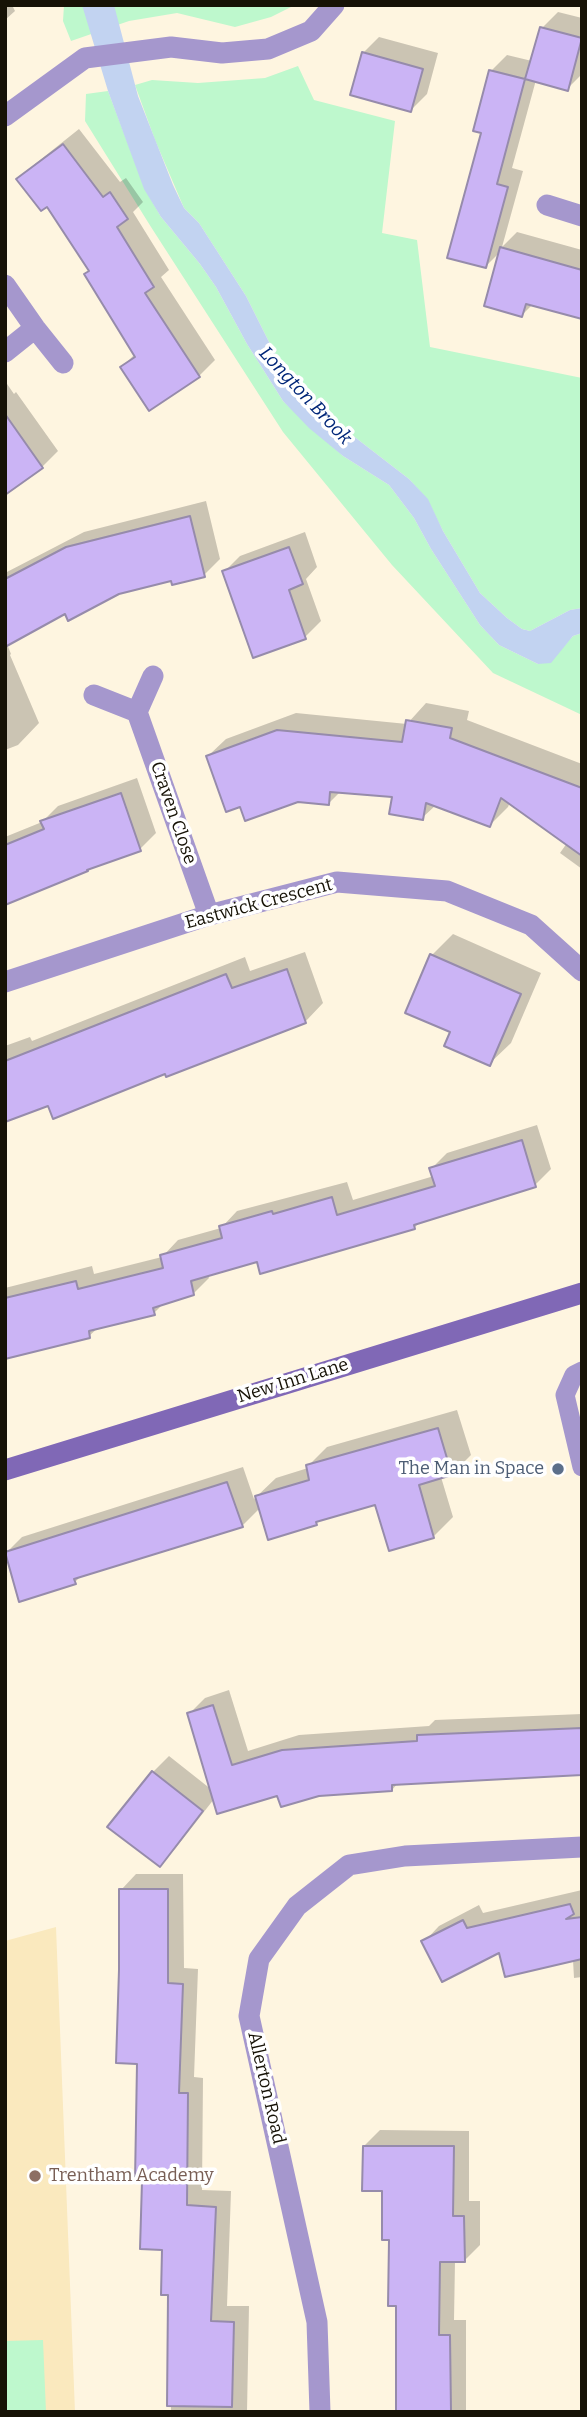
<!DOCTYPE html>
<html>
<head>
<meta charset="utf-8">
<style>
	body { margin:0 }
	#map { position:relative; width:587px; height:2417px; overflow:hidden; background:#fef5e0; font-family:Bitter,serif }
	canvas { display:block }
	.frame { position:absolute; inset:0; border:7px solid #161206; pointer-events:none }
</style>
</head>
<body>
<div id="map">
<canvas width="587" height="2417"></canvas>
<div class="frame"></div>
</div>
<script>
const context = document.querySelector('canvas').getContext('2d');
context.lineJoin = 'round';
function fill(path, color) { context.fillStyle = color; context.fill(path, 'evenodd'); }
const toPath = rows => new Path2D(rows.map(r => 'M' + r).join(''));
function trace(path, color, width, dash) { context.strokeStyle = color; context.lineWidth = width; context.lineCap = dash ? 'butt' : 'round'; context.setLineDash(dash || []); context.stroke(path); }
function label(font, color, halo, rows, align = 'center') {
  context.font = font + ' Bitter,serif'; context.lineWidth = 7; context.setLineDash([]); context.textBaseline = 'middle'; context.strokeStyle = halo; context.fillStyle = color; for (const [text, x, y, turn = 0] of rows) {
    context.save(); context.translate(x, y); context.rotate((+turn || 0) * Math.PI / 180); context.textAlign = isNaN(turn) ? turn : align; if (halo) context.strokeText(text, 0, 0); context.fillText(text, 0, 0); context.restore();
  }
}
const built = toPath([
	[56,1927,75,2412,5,2412,5,1941]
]);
const green = toPath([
	[64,5,295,5,271,17,235,27,177,13,129,21,71,41,63,21],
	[298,66,314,100,395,121,382,233,417,240,430,347,582,378,582,608,570,610,530,631,522,629,507,618,480,593,443,531,427,499,409,479,343,428,279,362,246,296,199,223,184,208,155,140,135,85,152,80,198,83,265,78],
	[108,91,145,189,161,217,200,264,216,287,247,344,283,401,343,456,389,485,414,518,431,549,480,625,499,645,538,664,562,648,573,636,582,633,582,715,493,673,392,565,283,432,151,227,85,121,86,94],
	[43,2340,46,2412,5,2412,5,2341]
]);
const water = toPath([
	[82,5,114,5,138,96,173,185,184,208,199,223,246,296,279,362,343,428,409,479,428,499,443,531,480,593,507,618,522,629,530,631,570,610,582,608,582,633,573,636,551,663,538,664,499,645,480,625,431,549,414,518,389,485,343,456,309,428,283,401,247,344,216,287,200,264,161,217,144,189,108,91]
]);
const shadow = toPath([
	[5,5,15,5,13,7,15,11,5,20],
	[558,12,582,18,582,74,567,89,536,80,512,168,523,171,502,247,517,232,582,250,582,317,533,304,522,315,500,252,486,266,483,132,491,71,507,55,532,61,542,28],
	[379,37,438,53,427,94,411,110,363,53],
	[79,129,120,182,126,178,143,202,133,212,169,270,161,277,215,360,199,376,122,367,135,354,91,270,47,204,19,180,35,164],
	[5,381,14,394,16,392,58,451,42,467,7,491,5,489],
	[206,501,220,559,204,575,172,579,118,592,66,612,7,644,11,654,10,655,39,723,18,745,5,750,5,573,84,532],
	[305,532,317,567,306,579,321,621,305,637,224,572,240,556],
	[426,703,469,711,467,720,582,764,582,869,560,853,567,843,510,802,508,807,490,825,436,805,422,818,394,796,341,791,329,803,298,800,241,805,208,756,226,739,296,713,407,724],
	[137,778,156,833,140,849,90,867,5,903,5,837,42,822,58,806],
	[453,934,541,973,511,1043,489,1064,432,955],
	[305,952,323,1003,305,1022,166,1072,49,1104,5,1120,5,1046,30,1037,32,1041,245,957,250,971],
	[537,1125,551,1169,535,1185,421,1221,415,1227,258,1259,208,1274,209,1278,193,1294,164,1303,154,1313,99,1327,89,1336,5,1353,5,1288,92,1266,94,1274,162,1257,178,1240,221,1228,237,1211,347,1182,353,1200,434,1176,431,1169,447,1153],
	[457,1410,471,1455,452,1474,441,1477,453,1517,434,1536,390,1549,377,1503,321,1519,316,1523,260,1508,242,1526,82,1575,75,1582,6,1553,22,1537,243,1467,254,1499,276,1478,308,1468,308,1466,327,1447],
	[229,1690,248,1751,299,1735,429,1726,435,1720,582,1714,582,1773,398,1783,392,1790,278,1794,214,1799,175,1849,159,1865,110,1826,153,1772,169,1756,212,1790,189,1714,205,1698],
	[136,1874,183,1874,184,1968,198,1969,194,2077,203,2078,202,2190,231,2191,227,2306,249,2306,247,2412,171,2412,170,2293,164,2248,144,2179,139,2062,121,1890],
	[582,1890,582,1977,574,1978,573,1960,424,1942,439,1926,479,1905,483,1913],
	[380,2130,469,2131,469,2201,480,2201,480,2245,464,2261,455,2261,454,2320,466,2320,466,2412,398,2412,398,2304,384,2189,364,2146]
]);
const building = toPath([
	[540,27,582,38,568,91,525,79,540,27],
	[362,52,423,69,411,112,350,95,362,52],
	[489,70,525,79,497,184,508,187,486,268,447,258,481,133,473,131,489,70],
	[63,144,103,197,110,192,128,219,117,227,154,287,145,293,200,377,149,411,120,367,135,357,84,274,89,271,47,207,41,211,16,179,63,144],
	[500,247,582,270,582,319,526,304,522,317,484,306,500,247],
	[5,414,43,468,5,495,5,414],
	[190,516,205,577,172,585,171,581,119,594,68,621,65,614,5,647,5,579,66,547,190,516],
	[289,547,303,584,289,590,306,639,253,658,222,571,289,547],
	[406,720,452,728,450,738,582,788,582,856,501,798,490,827,426,803,423,820,389,814,392,797,330,792,329,805,298,802,245,821,240,807,226,812,206,756,277,730,402,742,406,720],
	[121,793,141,851,87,870,88,871,5,905,5,845,44,829,40,821,121,793],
	[430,954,521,994,490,1066,444,1046,450,1032,405,1013,430,954],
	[287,969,306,1023,166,1077,165,1074,53,1119,48,1106,5,1122,5,1061,226,974,232,988,287,969],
	[522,1140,536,1187,414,1225,415,1229,260,1274,257,1262,191,1281,194,1295,153,1308,155,1315,89,1331,90,1338,5,1359,5,1298,76,1281,78,1289,163,1268,160,1255,222,1238,219,1226,272,1211,273,1214,332,1197,337,1215,435,1186,429,1168,522,1140],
	[438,1428,452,1475,419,1485,434,1538,389,1551,375,1505,316,1522,317,1525,268,1540,255,1496,309,1480,306,1465,438,1428],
	[227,1482,243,1527,74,1579,76,1584,19,1602,5,1552,227,1482],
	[213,1705,232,1765,282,1750,417,1741,417,1735,582,1728,582,1775,392,1785,392,1791,319,1796,281,1807,277,1796,217,1814,187,1713,213,1705],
	[152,1771,203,1811,160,1867,107,1827,152,1771],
	[119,1889,168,1889,168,1983,183,1984,179,2093,188,2093,187,2205,216,2207,211,2321,234,2322,232,2407,167,2406,168,2295,161,2295,162,2250,140,2249,142,2181,135,2181,137,2064,116,2063,119,1970,119,1889],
	[570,1904,574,1914,566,1919,582,1917,582,1959,505,1977,499,1953,442,1982,421,1941,463,1920,467,1928,570,1904],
	[363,2146,454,2146,453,2216,464,2216,465,2262,440,2262,439,2335,450,2335,451,2412,396,2412,396,2306,388,2306,389,2240,382,2240,382,2191,362,2191,363,2146]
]);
const lane = toPath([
	[582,1371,574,1375,565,1395,582,1467]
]);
const street = toPath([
	[5,116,85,58,171,47,222,53,268,49,311,31,334,5],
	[547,205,582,216],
	[5,285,35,328,63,363],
	[5,352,35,328],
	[94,695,137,712,209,915],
	[137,712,153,676],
	[5,982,209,915,337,882,447,891,531,925,582,971],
	[320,2412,317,2322,249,2016,259,1959,297,1906,349,1865,405,1856,582,1847]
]);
const secondary = toPath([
	[5,1470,582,1293]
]);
const markers = [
	[558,1469,7,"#5c6f8a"],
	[35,2176,7,"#8d6e63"]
];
const streetNames = [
	["Craven Close",173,813,71],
	["Eastwick Crescent",259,904,-15],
	["New Inn Lane",293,1381,-17],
	["Allerton Road",266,2088,77]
];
const serviceNames = [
	["The Man in Space",544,1469]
];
const educationNames = [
	["Trentham Academy",49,2176]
];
const waterNames = [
	["Longton Brook",305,396,47]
];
fill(built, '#fae9be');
fill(green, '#bef8cd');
fill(water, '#c2d3f1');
fill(shadow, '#0003');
fill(building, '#cbb4f5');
trace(building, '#968bab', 2);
trace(lane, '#a597cd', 19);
trace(street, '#a597cd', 21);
trace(secondary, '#8068b6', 21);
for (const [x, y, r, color] of markers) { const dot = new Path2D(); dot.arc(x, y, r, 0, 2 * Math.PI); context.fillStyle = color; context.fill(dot); trace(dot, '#fff', 2.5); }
label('18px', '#161206', '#fff', streetNames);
label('18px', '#4e5e75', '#fff', serviceNames, 'right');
label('18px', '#785e54', '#fff', educationNames, 'left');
label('italic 19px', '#002678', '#fff', waterNames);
</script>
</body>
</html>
